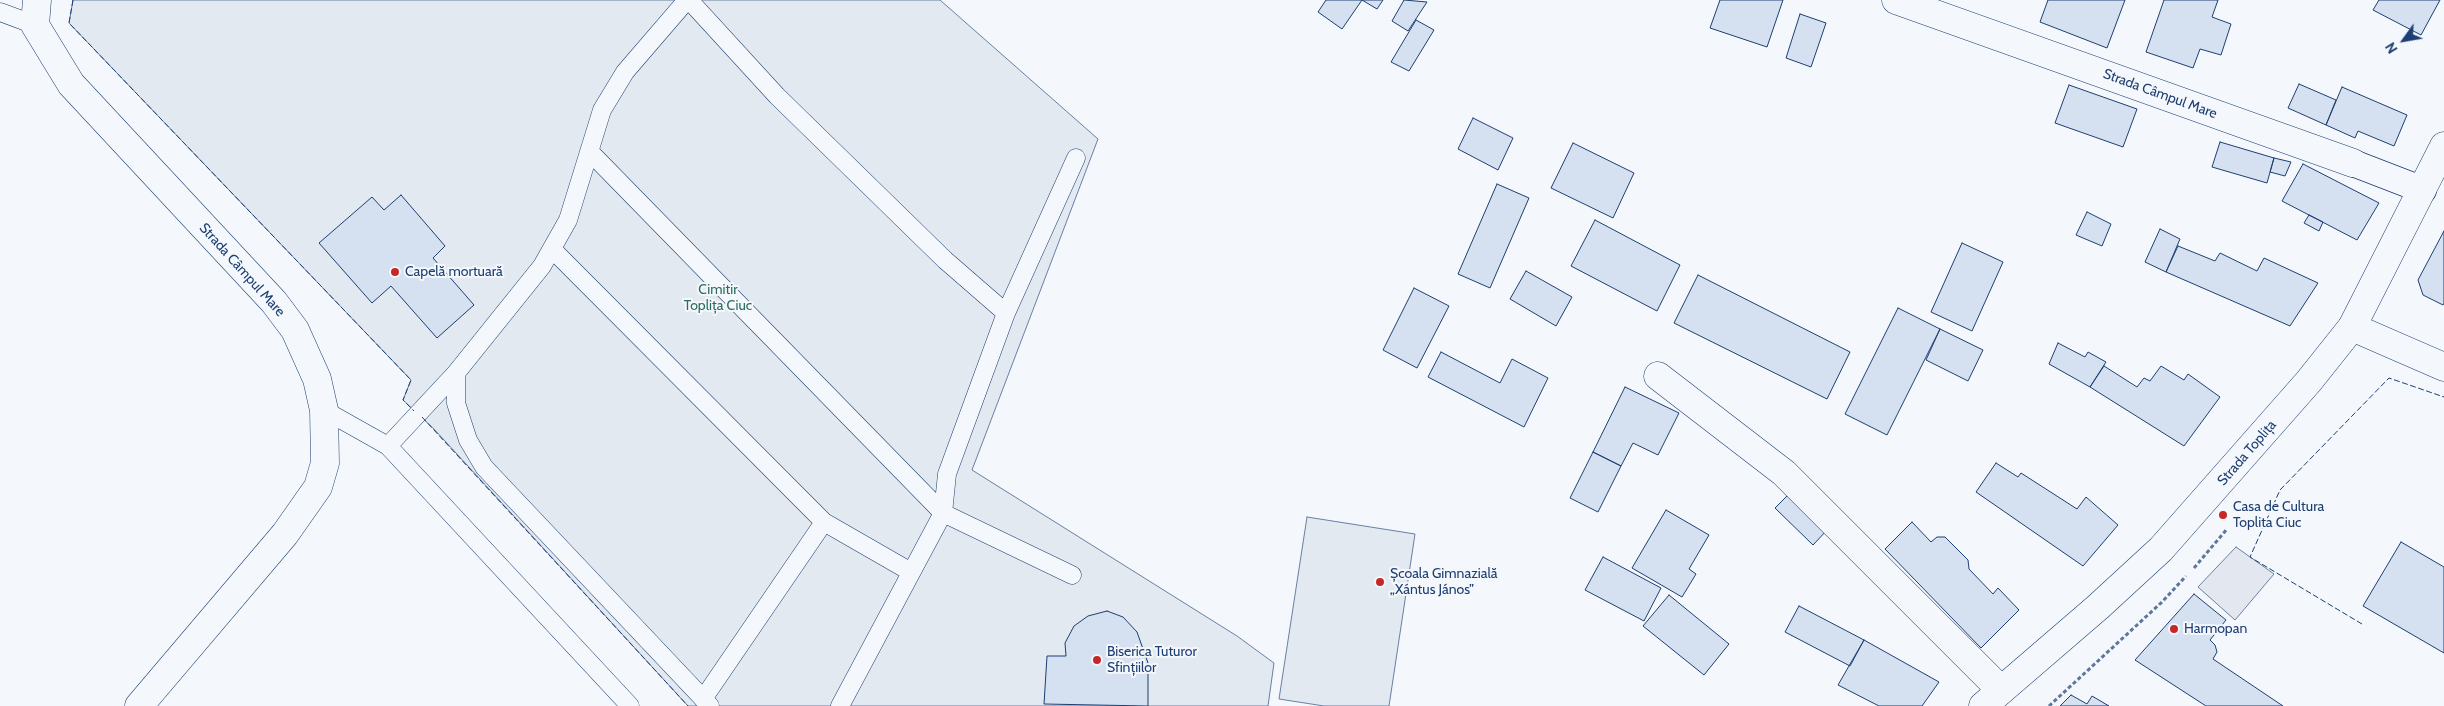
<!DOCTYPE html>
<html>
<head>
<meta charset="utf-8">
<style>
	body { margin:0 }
	#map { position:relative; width:2444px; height:706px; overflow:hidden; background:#f4f7fb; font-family:Cabin,sans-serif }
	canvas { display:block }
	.north { position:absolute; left:2379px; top:15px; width:50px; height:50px; -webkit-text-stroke:4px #f4f7fb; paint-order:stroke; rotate:238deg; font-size:14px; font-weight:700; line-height:20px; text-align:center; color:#1d3f73 }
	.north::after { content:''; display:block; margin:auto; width:18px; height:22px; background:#1d3f73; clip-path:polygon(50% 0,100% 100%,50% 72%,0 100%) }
</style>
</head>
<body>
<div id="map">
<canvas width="2444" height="706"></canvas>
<div class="north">N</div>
</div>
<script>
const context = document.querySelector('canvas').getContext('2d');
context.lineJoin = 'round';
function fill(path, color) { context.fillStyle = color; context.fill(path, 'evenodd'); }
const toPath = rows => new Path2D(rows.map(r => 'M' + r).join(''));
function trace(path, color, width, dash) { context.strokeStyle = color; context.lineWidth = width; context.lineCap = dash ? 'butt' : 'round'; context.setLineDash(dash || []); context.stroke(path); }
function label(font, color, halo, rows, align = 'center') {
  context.font = font + ' Cabin,sans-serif'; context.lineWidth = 4; context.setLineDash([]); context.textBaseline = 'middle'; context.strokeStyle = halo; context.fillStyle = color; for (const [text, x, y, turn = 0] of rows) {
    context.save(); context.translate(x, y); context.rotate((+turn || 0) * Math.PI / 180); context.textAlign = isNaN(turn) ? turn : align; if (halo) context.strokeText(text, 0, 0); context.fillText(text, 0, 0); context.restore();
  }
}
const green = toPath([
	[73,0,940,0,1098,139,972,470,1237,636,1274,663,1268,706,688,706,434,429,403,400,411,380,69,23,73,0],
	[1307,517,1415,534,1389,706,1324,706,1279,699,1307,517]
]);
const parking = toPath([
	[2236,547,2274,574,2235,620,2198,587,2236,547]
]);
const building = toPath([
	[1326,0,1362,0,1342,29,1318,12,1326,0],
	[1362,0,1383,0,1377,9,1362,0],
	[1404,0,1427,2,1408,31,1392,21,1404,0],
	[1720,0,1783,0,1767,47,1710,28,1720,0],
	[2048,0,2125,0,2107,48,2040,22,2048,0],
	[2164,0,2218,0,2212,17,2231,24,2221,55,2200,49,2193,68,2146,52,2164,0],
	[2379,0,2440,0,2421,35,2373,10,2379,0],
	[1800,14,1826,23,1811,67,1786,58,1800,14],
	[1416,20,1434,30,1409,71,1391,62,1416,20],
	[2299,84,2336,100,2326,125,2288,108,2299,84],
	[2069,85,2137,109,2123,147,2055,123,2069,85],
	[2342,87,2407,115,2394,146,2358,131,2355,138,2326,125,2342,87],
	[1473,118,1513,138,1498,170,1458,149,1473,118],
	[2220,142,2274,158,2267,183,2212,167,2220,142],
	[1573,143,1634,173,1613,218,1551,188,1573,143],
	[2274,158,2291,162,2285,176,2270,172,2274,158],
	[2303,164,2379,203,2357,240,2282,201,2303,164],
	[1497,184,1529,198,1490,288,1458,274,1497,184],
	[401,195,445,246,433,258,474,305,437,338,391,286,372,303,319,243,372,197,384,210,401,195],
	[2087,212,2111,224,2102,246,2076,235,2087,212],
	[2309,215,2323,222,2319,231,2304,223,2309,215],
	[1595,220,1680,265,1657,311,1571,266,1595,220],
	[2160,229,2180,239,2166,272,2145,262,2160,229],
	[2444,231,2444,303,2443,305,2423,295,2418,280,2444,231],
	[1962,243,2003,262,1972,331,1931,312,1962,243],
	[2178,246,2215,261,2220,253,2257,271,2264,258,2318,283,2290,326,2166,272,2178,246],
	[1526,271,1572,297,1556,326,1510,299,1526,271],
	[1698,275,1850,352,1827,399,1674,323,1698,275],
	[1414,288,1449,306,1417,368,1383,350,1414,288],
	[1898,308,1940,329,1887,435,1845,414,1898,308],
	[1940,329,1983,350,1968,381,1926,360,1940,329],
	[2058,343,2085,357,2088,352,2106,362,2090,387,2049,364,2058,343],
	[1441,352,1500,383,1512,359,1548,378,1524,427,1428,377,1441,352],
	[2104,366,2137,387,2144,378,2150,381,2161,366,2184,380,2188,374,2220,397,2184,446,2090,387,2104,366],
	[1625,387,1679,413,1658,455,1633,443,1621,466,1593,452,1625,387],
	[1593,452,1621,466,1598,512,1570,498,1593,452],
	[1996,463,2018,477,2021,473,2077,509,2086,497,2118,525,2083,566,1976,492,1996,463],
	[1791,492,1828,529,1813,545,1775,508,1791,492],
	[1666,510,1709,535,1689,569,1696,574,1682,597,1632,568,1666,510],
	[1912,522,1931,542,1937,537,1945,537,1968,560,1969,569,1993,594,1998,588,2019,610,1981,648,1885,549,1912,522],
	[2401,542,2444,567,2444,653,2363,606,2401,542],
	[1603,557,1661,588,1644,621,1585,590,1603,557],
	[2194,594,2226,620,2210,640,2215,645,2217,652,2213,659,2283,706,2206,706,2135,660,2194,594],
	[1669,595,1729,644,1704,675,1643,626,1669,595],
	[1799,606,1864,640,1850,666,1785,632,1799,606],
	[1107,611,1123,617,1137,632,1148,663,1148,706,1044,704,1047,656,1066,656,1065,643,1074,626,1088,616,1107,611],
	[1864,640,1939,682,1922,706,1879,706,1838,685,1864,640],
	[2071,695,2087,704,2092,696,2109,706,2060,706,2071,695]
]);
const path = toPath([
	[2194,568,2227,529],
	[2049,706,2162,602,2186,576]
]);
const service = toPath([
	[687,0,625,72,602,110,568,220,542,266,456,373,456,403,468,440,484,467,710,706],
	[689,0,777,96,945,260,1006,313],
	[0,12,35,25],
	[589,151,943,513,1072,575],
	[552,249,824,522,911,572],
	[324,410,388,446,630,706],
	[388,446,456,373],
	[703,699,824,522],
	[840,706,943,513,947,474,1006,313,1076,158]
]);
const pedestrian = toPath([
	[2353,163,2423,190]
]);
const minor = toPath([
	[37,0,35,25,71,84,274,302,295,330,317,379,324,410,325,463,318,487,285,534,139,706],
	[1896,0,2353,163],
	[2352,327,2444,367],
	[1658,376,1784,473,2001,690]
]);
const secondary = toPath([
	[1983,706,2098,607,2161,549,2309,381,2352,327,2444,146]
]);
const fence = toPath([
	[73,0,69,23,411,380,403,400,414,411],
	[422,417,688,706],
	[2362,624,2250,557,2280,490,2389,378,2444,397]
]);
const markers = [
	[395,272,5,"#c62828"],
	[2223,515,5,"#c62828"],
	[1380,582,5,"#c62828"],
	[2174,629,5,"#c62828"],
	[1097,660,5,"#c62828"]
];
const streetNames = [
	["Strada Câmpul Mare",2160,94,20],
	["Strada Câmpul Mare",242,270,48],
	["Strada Toplița",2247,453,-49]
];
const poiNames = [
	["Capelă mortuară",405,272],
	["Casa de Cultura",2233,507],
	["Toplita Ciuc",2233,523],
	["Școala Gimnazială",1390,574],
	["„Xántus János”",1390,590],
	["Harmopan",2184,629],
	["Biserica Tuturor",1107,652],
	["Sfințiilor",1107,668]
];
const parkNames = [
	["Cimitir",718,290],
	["Toplița Ciuc",718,306]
];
fill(green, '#e3e9f0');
trace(green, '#687fa3', 1);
fill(parking, '#e3e8f0');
trace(parking, '#687fa3', 1);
fill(building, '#d5e0f0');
trace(building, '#1d3f73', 1);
trace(service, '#1d3f73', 19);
trace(pedestrian, '#1d3f73', 28);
trace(minor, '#1d3f73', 29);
trace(secondary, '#1d3f73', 29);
trace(path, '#5e769c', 3, [4, 2.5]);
trace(service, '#f4f7fb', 18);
trace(pedestrian, '#f4f7fb', 26);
trace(minor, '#f4f7fb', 28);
trace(secondary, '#f4f7fb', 28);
trace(fence, '#1d3f73', 1, [6, 2.5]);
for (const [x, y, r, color] of markers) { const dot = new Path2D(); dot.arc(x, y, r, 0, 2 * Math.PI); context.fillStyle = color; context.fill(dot); trace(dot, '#f4f7fb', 2); }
label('14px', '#1d3f73', '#f4f7fb', streetNames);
label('14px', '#1d3f73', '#f4f7fb', poiNames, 'left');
label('14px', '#2c6c60', '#f4f7fb', parkNames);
</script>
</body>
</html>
